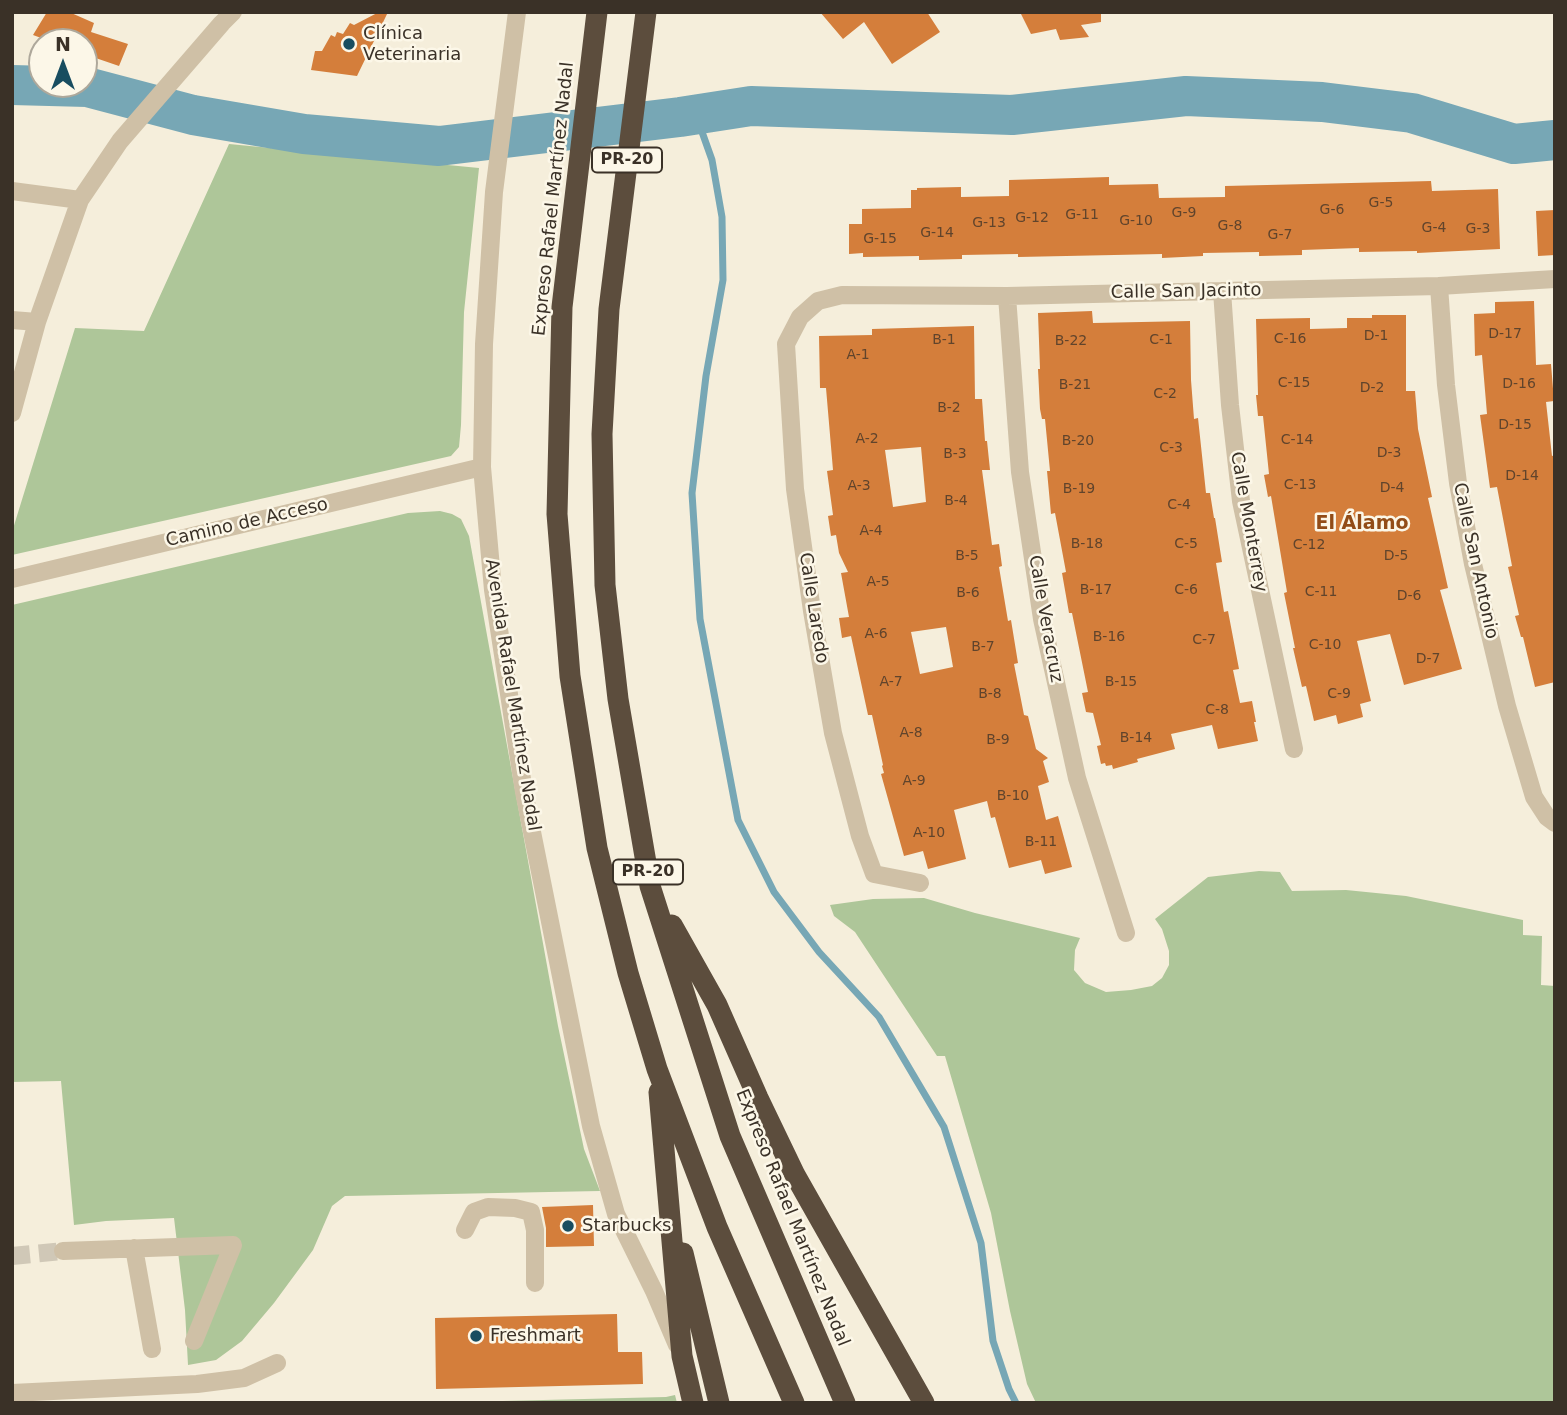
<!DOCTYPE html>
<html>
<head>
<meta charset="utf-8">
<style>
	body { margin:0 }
	#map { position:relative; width:1567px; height:1415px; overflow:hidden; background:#f5eedb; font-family:"DejaVu Sans",sans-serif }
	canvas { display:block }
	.frame { position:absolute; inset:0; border:14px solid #3a3127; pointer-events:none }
	.north { position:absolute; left:28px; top:28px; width:70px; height:70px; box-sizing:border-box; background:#fcf7e8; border:2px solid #aea89b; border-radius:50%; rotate:0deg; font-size:19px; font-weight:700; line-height:28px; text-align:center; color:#3a3127 }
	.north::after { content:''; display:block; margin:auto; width:24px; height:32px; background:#184d60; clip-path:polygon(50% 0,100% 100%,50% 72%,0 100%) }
</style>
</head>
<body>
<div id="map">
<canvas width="1567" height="1415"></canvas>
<div class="frame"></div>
<div class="north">N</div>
</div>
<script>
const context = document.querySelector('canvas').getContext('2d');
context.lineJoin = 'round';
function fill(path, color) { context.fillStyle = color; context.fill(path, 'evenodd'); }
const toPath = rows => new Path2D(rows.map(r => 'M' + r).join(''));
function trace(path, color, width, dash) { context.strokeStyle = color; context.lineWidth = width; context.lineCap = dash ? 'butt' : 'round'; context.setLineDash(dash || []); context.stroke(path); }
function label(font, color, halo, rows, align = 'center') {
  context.font = font + ' "DejaVu Sans",sans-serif'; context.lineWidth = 5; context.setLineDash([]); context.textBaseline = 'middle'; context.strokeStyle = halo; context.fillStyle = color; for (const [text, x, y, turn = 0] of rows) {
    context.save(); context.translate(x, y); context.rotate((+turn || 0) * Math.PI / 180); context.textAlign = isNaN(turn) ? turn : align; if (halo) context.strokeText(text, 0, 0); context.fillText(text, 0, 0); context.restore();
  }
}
const green = toPath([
	[229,144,479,168,464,312,461,425,459,447,451,456,12,555,12,532,75,328,144,331],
	[440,511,452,514,461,519,469,536,558,1026,584,1149,600,1191,345,1196,332,1206,313,1250,274,1303,242,1341,216,1360,188,1365,185,1310,174,1218,106,1221,74,1225,61,1081,12,1082,12,605,408,513],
	[1259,871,1280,872,1292,891,1346,890,1406,896,1523,920,1523,935,1542,936,1541,985,1555,986,1555,1403,1036,1403,1027,1384,1010,1311,991,1213,945,1056,937,1056,855,932,834,916,830,905,873,899,924,898,975,913,1080,938,1075,950,1074,970,1085,983,1106,992,1131,990,1152,986,1162,978,1169,965,1169,951,1162,929,1155,919,1208,877],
	[675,1395,677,1403,421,1403,666,1397]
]);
const stream = toPath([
	[696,115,712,160,722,217,723,280,706,376,692,493,700,619,738,820,774,892,819,952,879,1017,944,1127,981,1243,993,1341,1009,1389,1016,1403]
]);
const river = toPath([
	[12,85,87,87,193,115,304,134,439,146,680,117,751,106,1012,115,1186,96,1322,102,1412,113,1514,144,1555,140]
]);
const building = toPath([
	[47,12,69,12,94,23,91,32,128,44,119,66,84,54,84,42,52,42,33,35],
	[379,12,388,12,357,76,311,70,315,51,322,51,331,35,335,37,337,32,343,34,350,23,354,25],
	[820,12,927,12,940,32,892,64,864,22,843,39],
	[1020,12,1101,12,1101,22,1081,25,1089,37,1060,40,1056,29,1031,34],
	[1109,177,1109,185,1158,184,1159,198,1225,197,1225,186,1393,182,1431,181,1432,191,1498,189,1500,249,1417,253,1417,251,1359,252,1359,248,1302,250,1302,255,1259,256,1259,252,1203,253,1203,256,1162,258,1162,254,1018,257,1018,254,962,255,962,259,919,260,919,256,863,257,863,253,849,254,849,224,862,224,862,209,911,208,911,190,917,190,917,188,961,187,961,197,1009,196,1009,180],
	[1555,210,1555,255,1538,256,1536,211],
	[1534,301,1536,365,1551,364,1554,401,1546,402,1552,456,1555,455,1555,682,1535,687,1523,637,1521,637,1515,616,1519,615,1508,567,1512,566,1497,487,1490,488,1480,415,1487,414,1482,355,1475,356,1474,314,1495,313,1495,302],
	[1092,311,1093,323,1190,321,1191,380,1194,419,1198,418,1206,493,1210,493,1214,518,1215,518,1222,562,1216,563,1224,612,1228,611,1239,669,1233,670,1240,703,1252,701,1256,722,1254,722,1258,741,1218,749,1212,725,1171,734,1175,749,1137,759,1138,762,1113,769,1112,765,1106,766,1105,763,1101,764,1097,746,1101,745,1093,713,1086,712,1082,693,1088,692,1072,613,1069,613,1062,573,1066,572,1055,513,1051,514,1047,471,1050,471,1045,419,1042,419,1040,409,1038,369,1040,369,1038,313],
	[1372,315,1406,315,1406,391,1415,391,1418,429,1432,497,1428,498,1448,588,1440,590,1462,669,1404,685,1390,634,1357,641,1371,701,1360,704,1363,717,1338,724,1336,715,1314,721,1306,686,1302,687,1293,648,1295,648,1284,593,1287,592,1271,496,1268,497,1264,475,1269,474,1263,416,1258,416,1256,395,1258,395,1256,319,1310,318,1310,329,1347,328,1347,318,1372,318],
	[974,326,975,399,982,399,985,441,987,441,990,470,982,470,992,545,999,544,1002,566,999,567,1008,621,1011,620,1018,663,1014,664,1024,715,1028,716,1036,749,1048,758,1043,761,1049,782,1038,786,1046,820,1058,816,1072,867,1045,874,1041,860,1009,868,995,817,991,818,987,801,954,810,966,859,928,869,923,851,904,856,881,774,884,773,882,766,883,765,872,715,868,715,851,636,842,638,839,618,849,617,841,573,848,572,839,553,836,535,831,536,828,516,833,515,827,471,833,470,826,388,820,388,819,336,872,335,872,329],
	[921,447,926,502,893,507,885,450],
	[946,627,953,667,920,674,911,632],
	[593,1205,594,1246,546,1247,546,1228,542,1207],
	[617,1314,618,1352,642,1352,643,1384,436,1389,435,1318]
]);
const minorTunnel = toPath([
	[12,1256,63,1251]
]);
const minor = toPath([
	[517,12,494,192,484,344,482,467,493,590,524,792,591,1126,616,1214,654,1291,677,1345],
	[12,191,80,200],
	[1439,286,1446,385,1458,483,1473,564,1507,706,1534,797,1547,817,1555,823],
	[1222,291,1230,405,1241,501,1294,749],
	[1007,296,1020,472,1042,619,1077,778,1126,933],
	[12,320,37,322],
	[12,413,37,322,80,200,120,141,222,23,233,12],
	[12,579,482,467],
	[920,883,874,874,860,836,833,733,812,611,795,489,786,344,800,317,818,301,842,295,1007,296,1222,291,1439,286,1555,279],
	[465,1230,474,1212,488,1207,515,1208,531,1212,535,1230,535,1283],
	[134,1248,152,1349],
	[63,1251,233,1245,194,1341],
	[12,1393,197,1384,244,1378,277,1363]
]);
const highway = toPath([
	[597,12,562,307,557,514,570,676,597,848,628,973,657,1069,717,1227,794,1403],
	[646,12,609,309,602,434,605,585,618,699,650,886,730,1136,845,1403],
	[672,925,717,1005,758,1098,795,1175,924,1403],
	[659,1092,682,1356,693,1403],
	[683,1253,719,1403]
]);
const markers = [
	[349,44,7,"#184d60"],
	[568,1226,7,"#184d60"],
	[476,1336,7,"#184d60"]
];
const numberNames = [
	["G-5",1381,203],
	["G-6",1332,210],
	["G-9",1184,213],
	["G-11",1082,215],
	["G-12",1032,218],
	["G-10",1136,221],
	["G-13",989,223],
	["G-8",1230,226],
	["G-4",1434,228],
	["G-3",1478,229],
	["G-14",937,233],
	["G-7",1280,235],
	["G-15",880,239],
	["D-17",1505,334],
	["D-1",1376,336],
	["C-16",1290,339],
	["B-1",944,340],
	["C-1",1161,340],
	["B-22",1071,341],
	["A-1",858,355],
	["C-15",1294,383],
	["D-16",1519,384],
	["B-21",1075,385],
	["D-2",1372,388],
	["C-2",1165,394],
	["B-2",949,408],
	["D-15",1515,425],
	["A-2",867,439],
	["C-14",1297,440],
	["B-20",1078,441],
	["C-3",1171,448],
	["D-3",1389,453],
	["B-3",955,454],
	["D-14",1522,476],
	["C-13",1300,485],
	["A-3",859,486],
	["D-4",1392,488],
	["B-19",1079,489],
	["B-4",956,501],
	["C-4",1179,505],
	["A-4",871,531],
	["B-18",1087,544],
	["C-5",1186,544],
	["C-12",1309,545],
	["B-5",967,556],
	["D-5",1396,556],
	["A-5",878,582],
	["B-17",1096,590],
	["C-6",1186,590],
	["C-11",1321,592],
	["B-6",968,593],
	["D-6",1409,596],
	["A-6",876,634],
	["B-16",1109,637],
	["C-7",1204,640],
	["C-10",1325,645],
	["B-7",983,647],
	["D-7",1428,659],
	["A-7",891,682],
	["B-15",1121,682],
	["B-8",990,694],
	["C-9",1339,694],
	["C-8",1217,710],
	["A-8",911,733],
	["B-14",1136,738],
	["B-9",998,740],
	["A-9",914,781],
	["B-10",1013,796],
	["A-10",929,833],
	["B-11",1041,842]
];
const shields = [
	[627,160,70],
	[648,872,70]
];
const shieldNames = [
	["PR-20",627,160],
	["PR-20",648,872]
];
const poiNames = [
	["Clínica",363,34],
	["Veterinaria",363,55],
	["Starbucks",582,1226],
	["Freshmart",490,1336]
];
const streetNames = [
	["Expreso Rafael Martínez Nadal",554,199,-84],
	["Calle San Jacinto",1186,292,-1],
	["Calle Monterrey",1248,522,80],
	["Camino de Acceso",247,523,-13],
	["Calle San Antonio",1475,561,78],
	["Calle Laredo",813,608,81],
	["Calle Veracruz",1045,619,80],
	["Avenida Rafael Martínez Nadal",512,695,81],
	["Expreso Rafael Martínez Nadal",792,1218,68]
];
const neighbourhoodNames = [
	["El Álamo",1362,524]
];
fill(green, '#aec699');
trace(stream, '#77a7b5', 7);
trace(river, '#77a7b5', 40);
fill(building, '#d47e3b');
trace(minorTunnel, '#d0c8b7', 18, [18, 9]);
trace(minor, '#cfc0a6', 18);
trace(highway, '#5c4d3d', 21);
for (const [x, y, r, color] of markers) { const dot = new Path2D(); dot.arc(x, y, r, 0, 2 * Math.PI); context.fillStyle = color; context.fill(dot); trace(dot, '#fcf7e8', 2.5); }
label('14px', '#60442c', null, numberNames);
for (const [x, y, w] of shields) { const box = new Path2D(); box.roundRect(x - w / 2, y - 12.5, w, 25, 5); context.fillStyle = '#fcf7e8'; context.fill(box); trace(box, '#3a3127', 2); }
label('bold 16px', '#3a3127', null, shieldNames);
label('18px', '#3a3127', '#fcf7e8', poiNames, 'left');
label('18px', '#3a3127', '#fcf7e8', streetNames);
label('bold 19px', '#924c17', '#fcf7e8', neighbourhoodNames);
</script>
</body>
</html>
